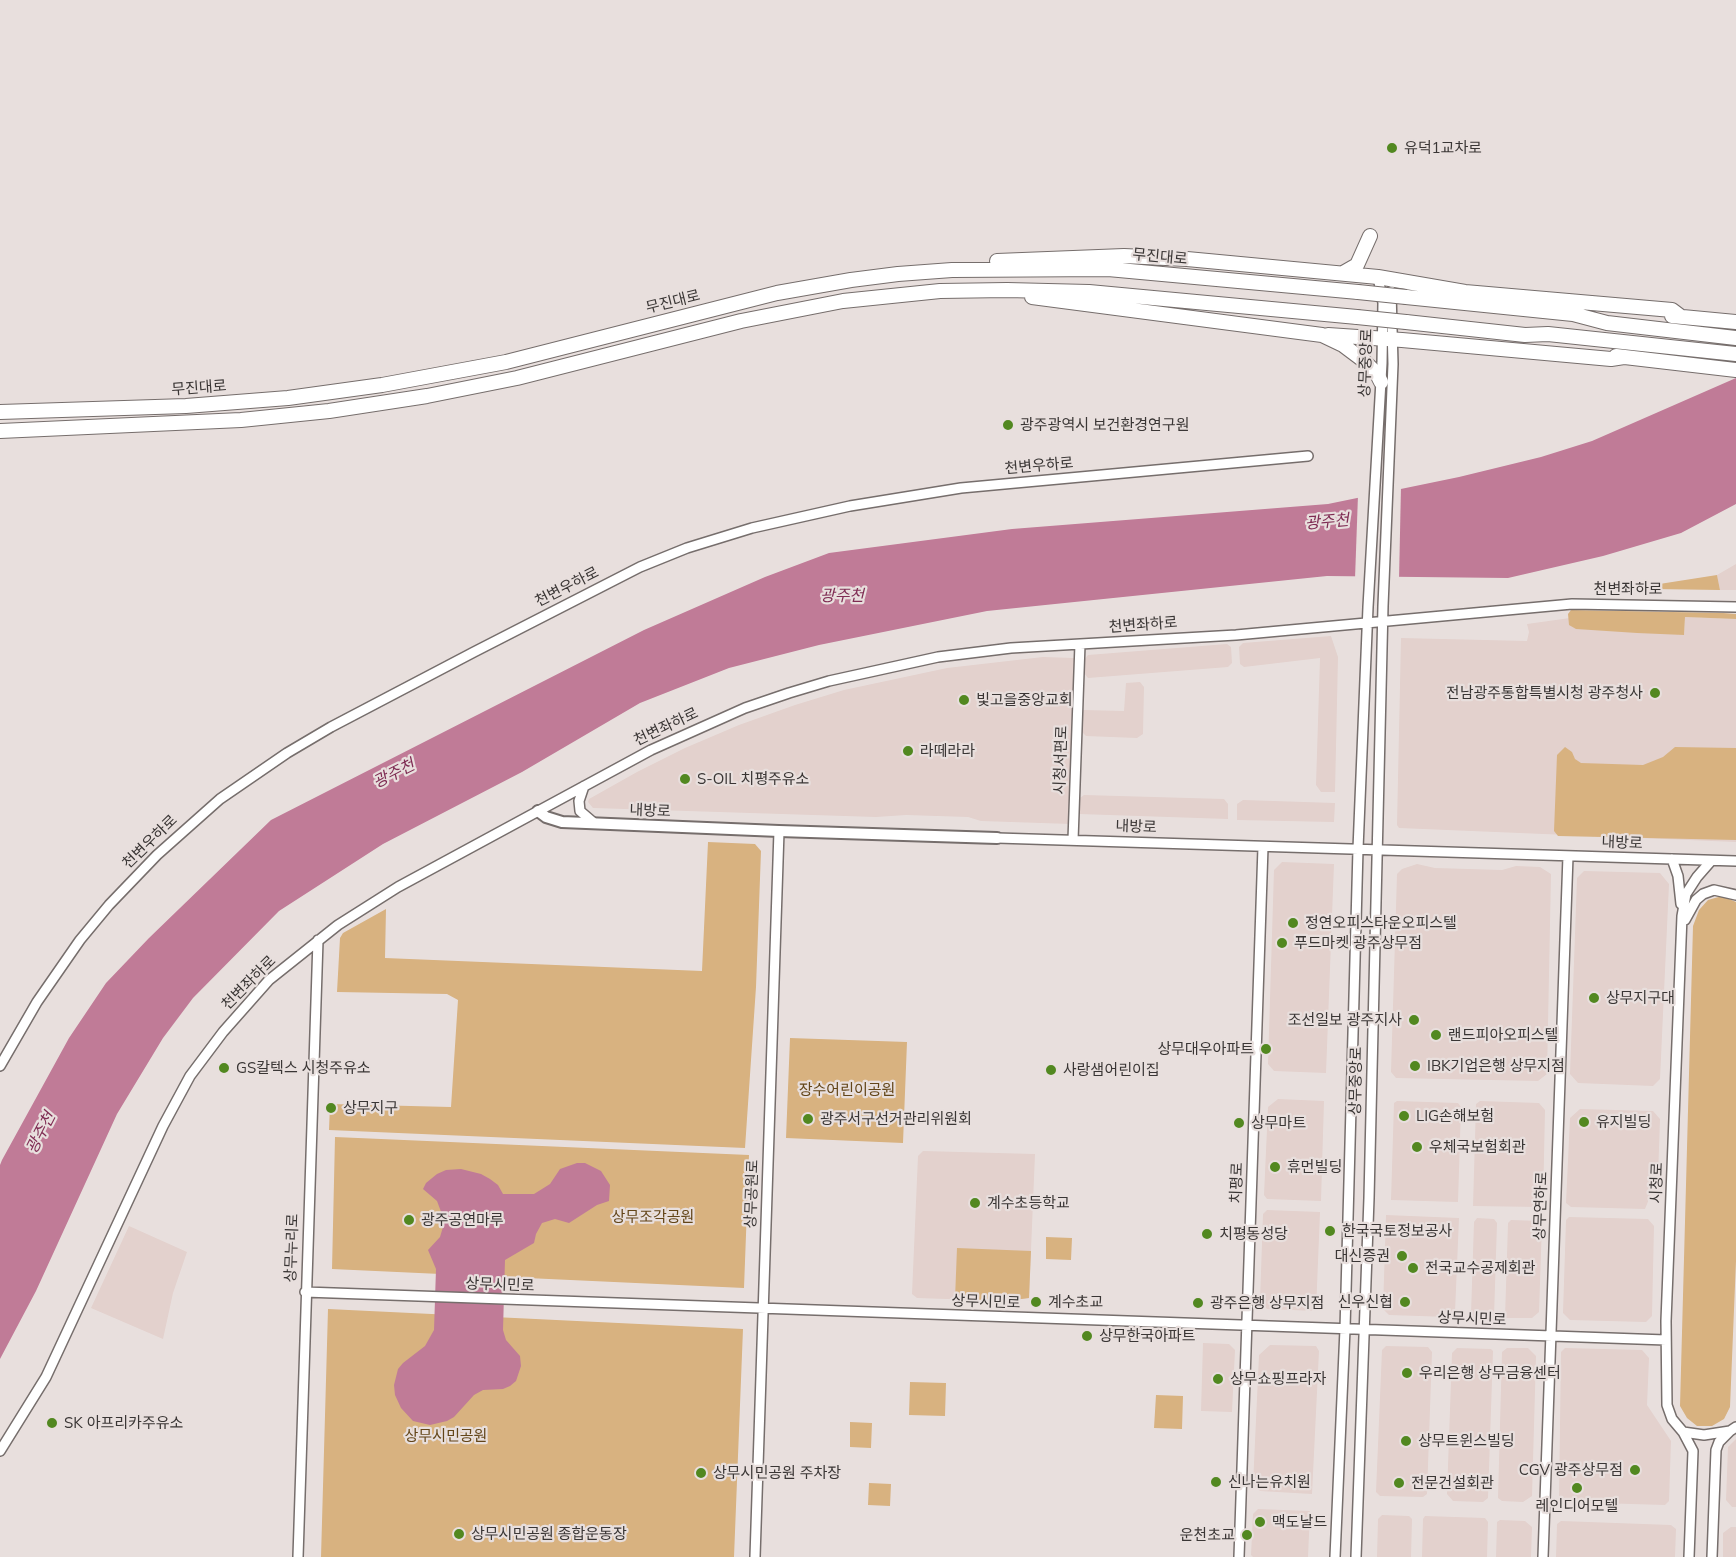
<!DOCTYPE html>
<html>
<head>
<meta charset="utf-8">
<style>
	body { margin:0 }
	canvas { display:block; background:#e8dfdd }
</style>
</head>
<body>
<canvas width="1736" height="1557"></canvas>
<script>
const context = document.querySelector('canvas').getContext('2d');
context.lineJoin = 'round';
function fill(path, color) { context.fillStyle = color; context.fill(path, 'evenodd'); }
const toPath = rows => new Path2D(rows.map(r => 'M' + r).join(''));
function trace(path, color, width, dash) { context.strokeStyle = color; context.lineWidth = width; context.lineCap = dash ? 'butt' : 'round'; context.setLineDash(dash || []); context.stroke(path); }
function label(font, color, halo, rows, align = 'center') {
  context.font = font + ' Mulish,"Noto Sans KR",sans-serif'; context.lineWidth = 4.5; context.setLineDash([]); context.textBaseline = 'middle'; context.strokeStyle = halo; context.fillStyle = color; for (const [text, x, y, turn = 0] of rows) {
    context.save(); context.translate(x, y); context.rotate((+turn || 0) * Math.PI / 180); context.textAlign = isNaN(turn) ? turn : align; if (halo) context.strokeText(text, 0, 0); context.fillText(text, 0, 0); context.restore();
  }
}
const built = toPath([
	[1736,564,1736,590,1720,590,1717,575],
	[1685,617,1736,619,1736,842,1399,828,1397,825,1401,638,1527,641,1529,632,1527,624,1570,618,1684,635],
	[1331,636,1338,657,1335,792,1321,792,1316,785,1320,658,1244,667,1240,664,1239,647,1243,643],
	[1227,644,1231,647,1232,663,1228,667,1088,678,1084,673,1084,660,1088,655],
	[1043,657,1074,658,1078,661,1071,824,981,821,968,817,906,815,876,817,593,808,588,802,589,799,637,772,685,748,739,725,795,705,844,690,947,668],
	[1140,682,1144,687,1143,734,1137,738,1086,736,1082,732,1083,710,1124,711,1126,683],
	[1084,795,1224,799,1228,804,1228,819,1079,814,1080,798],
	[1243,800,1335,803,1334,822,1237,820,1237,804],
	[1282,862,1334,864,1326,1073,1274,1071,1268,1064,1274,870],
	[1417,864,1435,868,1502,870,1516,866,1540,867,1551,874,1547,1074,1538,1081,1396,1078,1391,1072,1397,874,1402,869],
	[1584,871,1660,873,1669,884,1660,1079,1653,1086,1578,1083,1570,1074,1577,878],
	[1278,1099,1324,1101,1321,1201,1267,1199,1264,1195,1268,1107],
	[1397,1101,1458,1103,1461,1107,1458,1202,1391,1200,1394,1103],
	[1480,1101,1539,1103,1545,1110,1543,1204,1539,1207,1473,1206,1476,1104],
	[1580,1109,1653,1111,1660,1119,1658,1177,1645,1209,1571,1207,1566,1203,1570,1118],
	[923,1151,1035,1154,1029,1298,1006,1301,917,1298,912,1294,918,1156],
	[1267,1210,1320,1212,1316,1311,1267,1309,1260,1301,1263,1214],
	[1386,1215,1459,1218,1455,1312,1449,1317,1389,1315,1383,1309],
	[1569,1217,1648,1219,1654,1226,1652,1316,1646,1322,1570,1320,1563,1313,1566,1220],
	[1477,1218,1494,1219,1497,1223,1494,1317,1474,1317,1471,1314,1474,1222],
	[1511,1220,1539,1221,1542,1224,1539,1312,1532,1318,1505,1318,1508,1223],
	[129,1226,187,1252,173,1293,163,1339,91,1308],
	[1203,1343,1229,1344,1235,1350,1232,1412,1201,1411],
	[1270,1345,1316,1346,1319,1351,1312,1494,1260,1491,1253,1485,1259,1355],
	[1386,1346,1428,1347,1432,1352,1427,1494,1423,1497,1380,1496,1376,1492,1382,1350],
	[1457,1348,1491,1349,1493,1351,1488,1498,1483,1502,1453,1501,1447,1494,1452,1353],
	[1507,1348,1528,1348,1536,1356,1532,1496,1523,1502,1502,1501,1498,1498,1502,1352],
	[1565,1348,1642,1350,1649,1358,1647,1405,1671,1441,1669,1501,1665,1505,1563,1502,1559,1500,1561,1352],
	[1736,1439,1736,1507,1732,1507,1726,1500,1728,1447],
	[1258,1509,1310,1511,1308,1557,1253,1557,1251,1555,1253,1514],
	[1382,1515,1409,1516,1412,1519,1411,1557,1377,1557,1378,1519],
	[1425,1516,1485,1518,1488,1522,1487,1557,1422,1557,1423,1519],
	[1500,1520,1525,1521,1532,1527,1531,1557,1496,1557,1497,1522],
	[1561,1521,1671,1525,1676,1529,1675,1557,1556,1557,1557,1524],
	[1731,1527,1736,1527,1736,1557,1723,1557,1723,1533]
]);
const green = toPath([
	[1717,575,1720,590,1653,589,1653,585],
	[1571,610,1723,613,1736,614,1736,619,1685,617,1684,635,1637,633,1576,629,1569,625,1568,614],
	[1565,747,1572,752,1575,759,1581,763,1643,765,1663,757,1675,747,1736,748,1736,840,1558,836,1554,831,1557,755],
	[708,842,755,844,761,851,756,987,745,1148,329,1130,330,1104,451,1107,458,1000,447,994,337,992,340,938,343,933,386,909,385,958,702,971],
	[1722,896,1736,902,1736,1261,1730,1407,1724,1419,1712,1426,1697,1426,1687,1418,1680,1406,1693,926,1699,910,1708,900],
	[790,1038,907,1042,903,1143,786,1138],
	[335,1137,749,1155,744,1288,332,1269],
	[1046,1237,1072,1238,1071,1260,1046,1259],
	[957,1248,1031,1251,1029,1298,1006,1301,955,1299],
	[328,1309,743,1329,734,1557,321,1557],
	[910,1382,946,1383,945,1416,909,1415],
	[1156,1395,1183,1396,1182,1429,1154,1428],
	[850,1422,872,1423,871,1448,850,1447],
	[869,1483,891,1484,890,1506,868,1505]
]);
const water = toPath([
	[1736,378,1736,504,1681,533,1603,556,1508,578,1327,576,987,611,819,645,729,668,640,703,522,772,383,844,279,911,193,998,163,1038,117,1114,36,1291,0,1359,0,1165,2,1160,69,1038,106,983,149,938,271,820,644,630,765,577,829,553,1012,529,1328,504,1459,477,1541,457,1592,441],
	[577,1163,585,1163,601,1171,610,1185,609,1201,597,1205,569,1223,555,1219,542,1223,536,1234,534,1243,505,1260,503,1330,506,1340,520,1356,521,1366,516,1381,510,1386,503,1389,483,1390,474,1395,454,1417,447,1421,430,1425,413,1421,401,1408,395,1395,394,1385,398,1369,403,1363,425,1346,434,1330,436,1269,428,1250,440,1237,443,1227,443,1217,437,1201,423,1189,426,1183,437,1174,446,1170,461,1169,481,1174,490,1179,498,1185,503,1194,534,1194,550,1184,560,1169]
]);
const pier = toPath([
	[1401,486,1399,580,1355,579,1358,495]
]);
const tertiary = toPath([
	[584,786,579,801,580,811,594,823],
	[997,838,1736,861],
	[1073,840,1080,644],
	[1672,859,1678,876,1681,904],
	[1711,861,1697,877,1686,894,1682,916,1666,1321,1667,1405,1672,1419,1683,1432,1704,1435,1730,1431,1736,1427],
	[1685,920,1696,900,1703,894,1714,890,1736,895],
	[0,1066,37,1002,80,940,109,905,157,855,220,799,287,753,331,727,474,652,640,567,687,548,752,528,850,506,961,488,1308,456],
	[305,1292,1666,1340],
	[1683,1432,1693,1451,1689,1557],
	[0,1451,46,1377,163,1126,190,1076,223,1032,269,980,338,925,398,887,651,750,745,708,789,693,829,681,938,657,1011,648,1236,635,1572,604,1736,607],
	[298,1557,318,940],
	[755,1557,779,831],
	[1239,1557,1263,847],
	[1335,1557,1345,1329,1358,849,1368,607,1382,363,1383,303,1378,277],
	[1356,1557,1369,1198,1383,606,1393,364,1391,291],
	[1543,1557,1568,856],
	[1712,1557,1716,1450,1719,1442,1730,1431]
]);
const secondary = toPath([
	[538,811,546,817,562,822,779,831,997,838]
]);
const trunk = toPath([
	[997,261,1124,256,1187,259,1378,277,1465,292,1672,310,1680,316],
	[1343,273,1357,265,1370,236],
	[1032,297,1322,335,1343,345,1363,360,1377,374,1381,382],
	[1406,297,1573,314,1607,323,1736,338],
	[1672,316,1736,322],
	[1406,322,1525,335,1548,334,1736,354],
	[1328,335,1402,340,1611,359,1624,357],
	[1616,356,1736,370],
	[0,412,186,406,288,398,382,385,506,362,777,293,851,280,898,274,952,270,1108,269,1358,292],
	[0,431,241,420,329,411,427,396,517,378,741,321,843,301,940,291,1007,290,1089,292,1357,317]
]);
const trunkBridge = toPath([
	[1358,292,1406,297],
	[1357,317,1406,322]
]);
const markers = [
	[1392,148,6,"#528820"],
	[1008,425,6,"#528820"],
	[1655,693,6,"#528820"],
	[964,700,6,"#528820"],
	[908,751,6,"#528820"],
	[685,779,6,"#528820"],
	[1293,923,6,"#528820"],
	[1282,943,6,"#528820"],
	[1594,998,6,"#528820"],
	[1414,1020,6,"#528820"],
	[1436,1035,6,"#528820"],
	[1266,1049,6,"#528820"],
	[1415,1066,6,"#528820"],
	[224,1068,6,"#528820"],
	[1051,1070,6,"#528820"],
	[331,1108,6,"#528820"],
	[1404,1116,6,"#528820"],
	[808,1119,6,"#528820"],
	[1584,1122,6,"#528820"],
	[1239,1123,6,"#528820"],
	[1417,1147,6,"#528820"],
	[1275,1167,6,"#528820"],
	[975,1203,6,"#528820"],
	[409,1220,6,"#528820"],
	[1330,1231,6,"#528820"],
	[1207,1234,6,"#528820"],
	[1402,1256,6,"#528820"],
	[1413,1268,6,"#528820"],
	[1036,1302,6,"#528820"],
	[1405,1302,6,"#528820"],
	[1198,1303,6,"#528820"],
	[1087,1336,6,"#528820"],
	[1407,1373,6,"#528820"],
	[1218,1379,6,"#528820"],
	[52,1423,6,"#528820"],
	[1406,1441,6,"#528820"],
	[1635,1470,6,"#528820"],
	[701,1473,6,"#528820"],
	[1216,1482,6,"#528820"],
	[1399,1483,6,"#528820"],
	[1577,1488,6,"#528820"],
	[1260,1522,6,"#528820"],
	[459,1534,6,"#528820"],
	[1247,1535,6,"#528820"]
];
const poiNames = [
	["유덕1교차로",1404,148],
	["광주광역시 보건환경연구원",1020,425],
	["전남광주통합특별시청 광주청사",1643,693,"right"],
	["빛고을중앙교회",976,700],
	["라떼라라",920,751],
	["S-OIL 치평주유소",697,779],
	["정연오피스타운오피스텔",1305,923],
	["푸드마켓 광주상무점",1294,943],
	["상무지구대",1606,998],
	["조선일보 광주지사",1402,1020,"right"],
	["랜드피아오피스텔",1448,1035],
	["상무대우아파트",1254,1049,"right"],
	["IBK기업은행 상무지점",1427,1066],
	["GS칼텍스 시청주유소",236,1068],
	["사랑샘어린이집",1063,1070],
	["상무지구",343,1108],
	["LIG손해보험",1416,1116],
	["광주서구선거관리위원회",820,1119],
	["유지빌딩",1596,1122],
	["상무마트",1251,1123],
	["우체국보험회관",1429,1147],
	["휴먼빌딩",1287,1167],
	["계수초등학교",987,1203],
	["광주공연마루",421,1220],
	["한국국토정보공사",1342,1231],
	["치평동성당",1219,1234],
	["대신증권",1390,1256,"right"],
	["전국교수공제회관",1425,1268],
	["계수초교",1048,1302],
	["신우신협",1393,1302,"right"],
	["광주은행 상무지점",1210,1303],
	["상무한국아파트",1099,1336],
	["우리은행 상무금융센터",1419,1373],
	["상무쇼핑프라자",1230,1379],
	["SK 아프리카주유소",64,1423],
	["상무트윈스빌딩",1418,1441],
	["CGV 광주상무점",1623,1470,"right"],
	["상무시민공원 주차장",713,1473],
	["신나는유치원",1228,1482],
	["전문건설회관",1411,1483],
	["레인디어모텔",1577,1506,"center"],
	["맥도날드",1272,1522],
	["상무시민공원 종합운동장",471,1534],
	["운천초교",1235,1535,"right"]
];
const streetNames = [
	["무진대로",1160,257,5],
	["무진대로",673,302,-14],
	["상무중앙로",1366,363,-88],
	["무진대로",199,388,-4],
	["천변우하로",1039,466,-5],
	["천변우하로",567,587,-27],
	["천변좌하로",1628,589],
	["천변좌하로",1143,625,-4],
	["천변좌하로",666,727,-25],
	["시청서편로",1061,760,-88],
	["내방로",650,811,2],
	["내방로",1136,827,2],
	["천변우하로",150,842,-44],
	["내방로",1622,843,2],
	["천변좌하로",249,983,-45],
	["상무중앙로",1356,1081,-89],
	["치평로",1237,1183,-88],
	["시청로",1657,1183,-88],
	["상무공원로",752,1194,-88],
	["상무연하로",1541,1206,-88],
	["상무누리로",292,1248,-88],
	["상무시민로",500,1285,2],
	["상무시민로",986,1302,2],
	["상무시민로",1472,1319,2]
];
const parkNames = [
	["장수어린이공원",847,1090],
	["상무조각공원",653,1217],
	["상무시민공원",446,1436]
];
const waterNames = [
	["광주천",1327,522,-5],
	["광주천",842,596],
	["광주천",394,774,-27],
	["광주천",41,1133,-63]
];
fill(built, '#e3d1cd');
fill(green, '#d8b280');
fill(water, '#c07b97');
fill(pier, '#e8dfdd');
trace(tertiary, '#766e6c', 12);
trace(secondary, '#766e6c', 14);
trace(trunk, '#766e6c', 16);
trace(tertiary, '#fff', 9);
trace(secondary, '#fff', 10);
trace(trunk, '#fff', 14);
trace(trunkBridge, '#766e6c', 16, []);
trace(trunkBridge, '#fff', 14);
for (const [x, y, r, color] of markers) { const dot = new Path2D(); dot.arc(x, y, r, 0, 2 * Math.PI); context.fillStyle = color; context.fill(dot); trace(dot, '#e8dfdd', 2); }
label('15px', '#3a3635', '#e8dfdd', poiNames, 'left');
label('15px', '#3a3635', '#e8dfdd', streetNames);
label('15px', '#634518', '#e8dfdd', parkNames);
label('italic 16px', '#7f2c53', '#e8dfdd', waterNames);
</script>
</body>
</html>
